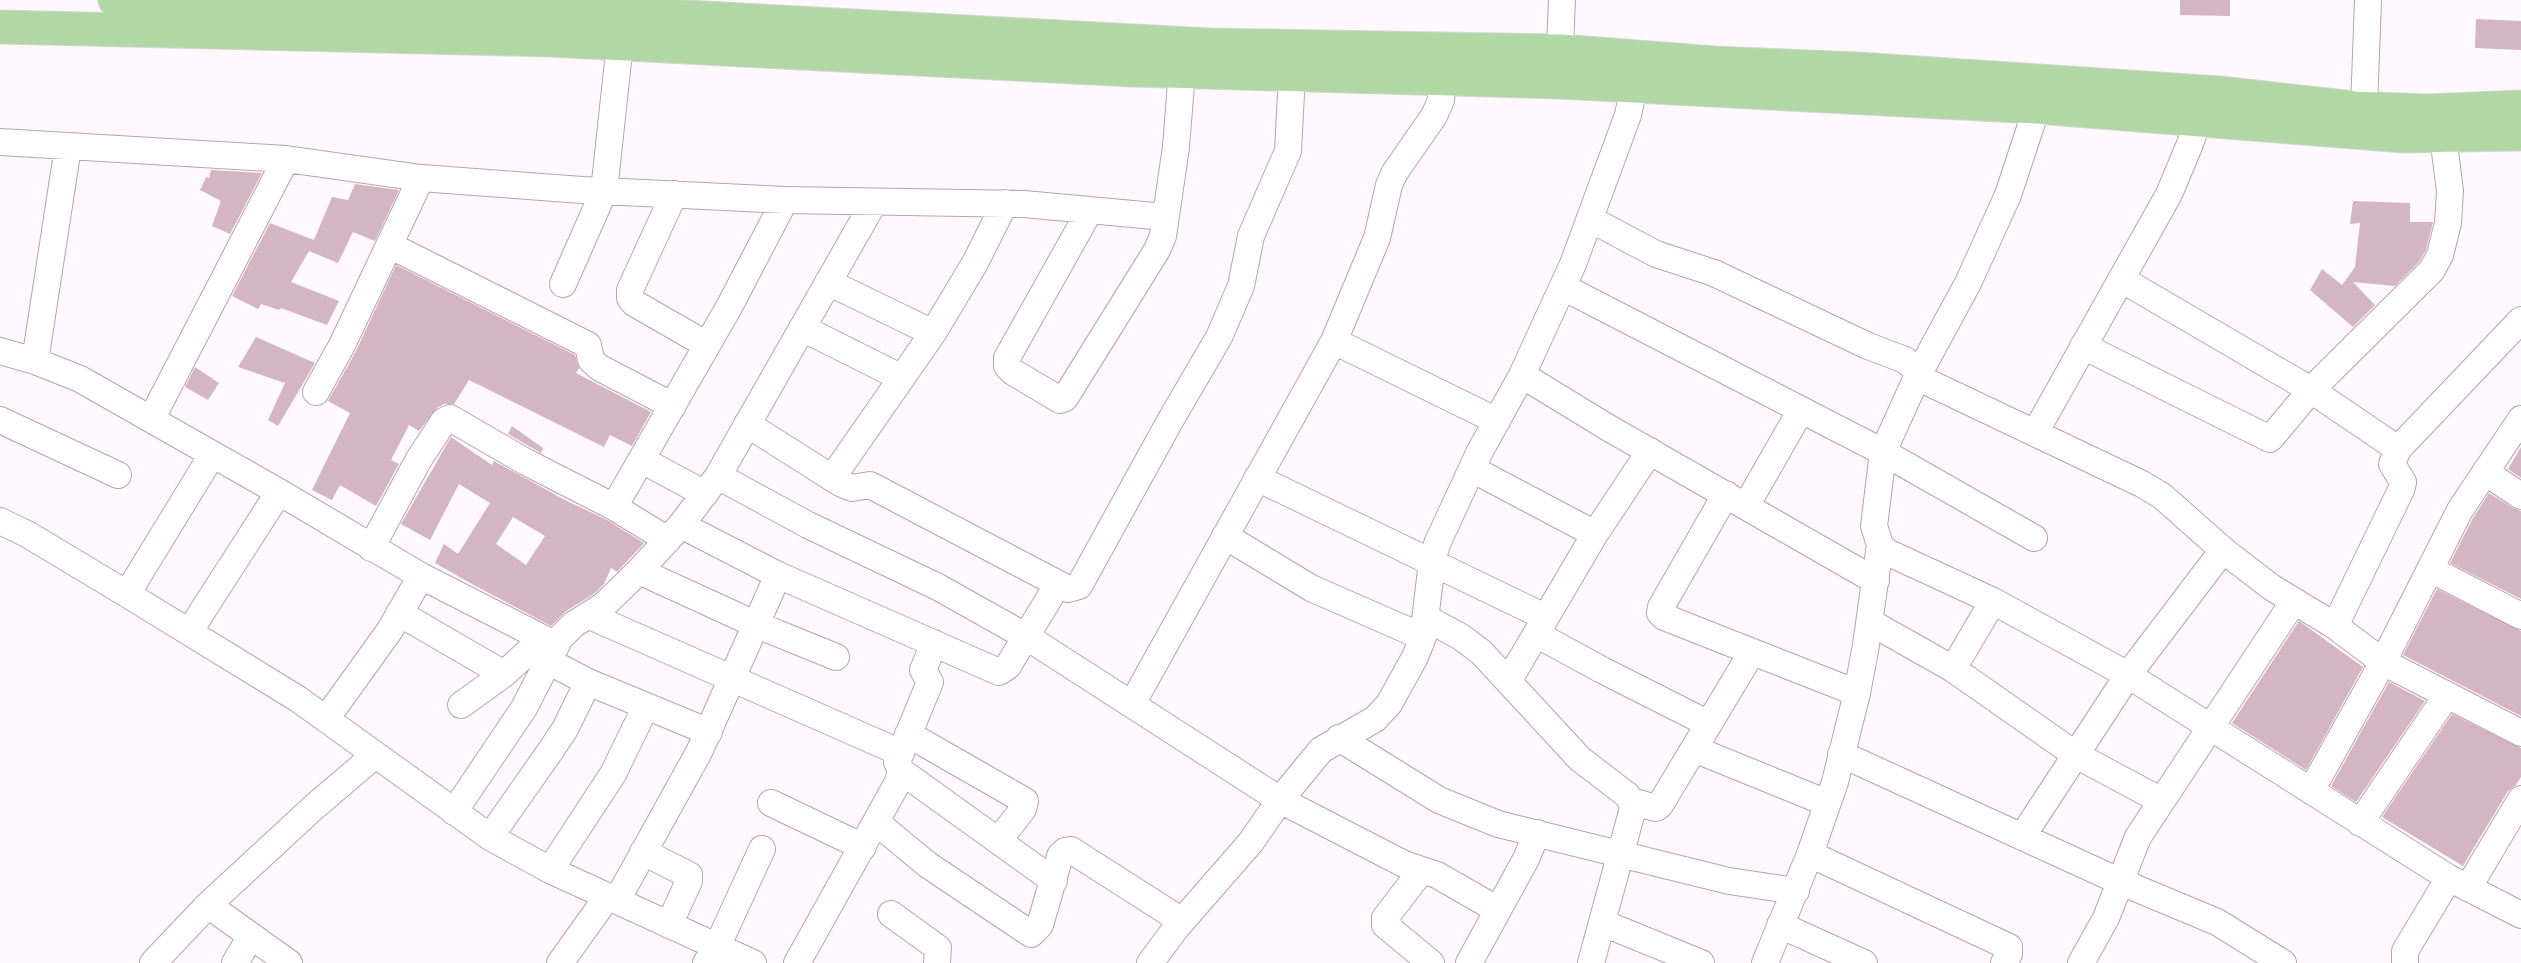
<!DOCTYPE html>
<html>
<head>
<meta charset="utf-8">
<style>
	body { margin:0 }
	canvas { display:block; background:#fff8fc }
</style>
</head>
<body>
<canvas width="2521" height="963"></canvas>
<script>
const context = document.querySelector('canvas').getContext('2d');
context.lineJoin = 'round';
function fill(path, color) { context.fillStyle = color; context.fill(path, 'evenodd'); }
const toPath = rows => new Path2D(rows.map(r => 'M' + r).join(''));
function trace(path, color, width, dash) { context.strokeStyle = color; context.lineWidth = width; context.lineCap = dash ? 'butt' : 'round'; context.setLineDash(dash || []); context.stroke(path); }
const building = toPath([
	[2180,0,2230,0,2230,16,2180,15],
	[2476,19,2521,21,2521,50,2475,48],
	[211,170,262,173,230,234,212,226,221,201,200,190,206,177,209,178],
	[355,184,399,190,375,241,353,232,338,263,309,251,291,282,339,301,327,325,281,308,279,310,261,304,258,309,232,296,270,223,314,240,332,197,348,200],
	[2353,201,2410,203,2410,222,2433,222,2426,250,2420,261,2395,286,2353,282,2375,305,2353,327,2310,290,2322,269,2342,285,2355,267,2360,223,2350,224],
	[396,265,575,355,579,368,576,373,651,412,632,446,610,435,604,447,469,380,454,404,444,404,437,408,419,431,409,425,391,460,399,464,376,506,340,485,332,500,312,490,350,413,328,401,356,351],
	[256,337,315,363,278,426,268,420,285,383,238,367],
	[195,367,219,383,208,400,185,387],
	[512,426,543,448,541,453,508,434],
	[451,437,492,465,494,461,565,500,607,520,644,543,617,572,611,568,604,584,594,594,566,611,551,626,472,584,435,563,444,544,458,554,490,503,459,484,430,540,401,524],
	[513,517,545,536,526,565,496,544],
	[2521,447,2521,478,2508,469],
	[2489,493,2513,508,2521,511,2521,599,2450,563,2473,518],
	[2437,589,2521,631,2521,716,2403,655],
	[2299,621,2363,667,2306,770,2232,723],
	[2389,682,2425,701,2356,802,2331,786],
	[2452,714,2521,748,2521,777,2516,785,2508,791,2463,866,2382,817]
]);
const minor = toPath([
	[1559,70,1562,0],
	[2037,107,2008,195,1968,283,1917,377,1883,452,1874,526,1880,545,1887,552,1993,601,2128,675,2449,878,2521,915],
	[2364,108,2368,0],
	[0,142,286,159,421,178,582,190,785,200,1024,204,1165,217],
	[674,194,630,290,630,298,634,303,707,345],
	[1090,210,1007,358,1007,366,1013,372,1060,400,1065,398,1157,250,1163,236,1176,147,1182,71],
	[1590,219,1656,254,1714,273,1868,346,1905,360,1915,368,1917,377,2142,484,2162,496,2223,550,2271,587,2335,626,2383,662,2521,733],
	[389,245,588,345,591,360,600,368,673,406],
	[2121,279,2311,390,2398,449],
	[828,282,933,333],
	[563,284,604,191,620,43],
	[1563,287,1883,452,2034,538],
	[802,328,902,378],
	[1334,341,1497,421],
	[2083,346,2270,439,2311,390,2432,270,2440,255,2448,223,2450,191,2443,136],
	[0,351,35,361,80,379,279,492,421,576,556,645],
	[35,361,68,147],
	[1522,375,1607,427,1876,581],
	[316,392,342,345,421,178],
	[152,418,286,159],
	[0,420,118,475],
	[747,424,840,483,852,488,870,485,1068,589,1079,586,1170,421,1219,337,1241,286,1251,236,1288,151,1292,74],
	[2035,433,2169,194,2190,144,2198,120],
	[642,460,705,494],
	[1472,469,1595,534],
	[2485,472,2521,496],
	[718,476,808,525,938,587,1027,637,1280,800,1404,864,1437,875,1498,910],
	[832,478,933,333,975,263,1005,203],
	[1257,478,1545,617],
	[1726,494,1661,607,1660,613,1664,617,1857,693],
	[1746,506,1801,410],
	[614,507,729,307,785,200],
	[0,521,27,534,127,594,298,699,490,837,550,870,753,963],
	[681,525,778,575,999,672,1008,666,1058,584],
	[1225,536,1311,588,1423,637],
	[371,548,419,459,444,421,450,418,526,462,614,507,668,540],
	[2430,569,2521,616],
	[639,571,757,625,836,657],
	[127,594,212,455],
	[399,613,504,674],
	[590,616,901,753],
	[1426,618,1461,637,1481,652,1580,759,1627,795,1631,801,1633,808,1591,963],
	[1870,622,1953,669,2076,755,2160,800],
	[2335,626,2401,490,2403,482,2392,464,2398,449,2521,320],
	[189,632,279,492],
	[1536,634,1602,670,1709,724],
	[548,661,588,682,709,732],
	[1953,669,1993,601],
	[1509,680,1595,534,1650,451],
	[1132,704,1334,341,1377,238,1389,185,1395,172,1434,116,1441,100,1443,79],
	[461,705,504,674,542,639],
	[326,719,390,630,421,576],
	[908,734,1025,801,1023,809,998,841],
	[1339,738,1439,800,1498,824,1729,881,1796,891],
	[1694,749,1827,803],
	[1841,754,2121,882,2217,922,2283,963],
	[901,771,1054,881],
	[2311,791,2383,662,2460,510,2521,419],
	[1631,801,1656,808,1660,805,1752,652],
	[771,803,863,847],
	[454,812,524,708,560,638,574,624,603,606,639,571,681,525,718,476,874,202],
	[876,822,928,865,1031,934,1040,925,1060,856,1065,851,1071,850,1182,921],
	[2360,823,2447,695],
	[490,837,551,750,565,729,588,682],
	[2022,837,2128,675,2223,550],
	[643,852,689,875,689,881,669,925],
	[1810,854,2009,947,2009,954,2004,963],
	[550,870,613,774,646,706],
	[1422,870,1385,918,1385,925,1431,963],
	[2468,888,2521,799],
	[617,900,699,752,778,575],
	[208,905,289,963],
	[891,914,938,948,937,963],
	[1603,923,1701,963],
	[1780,925,1864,963],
	[153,963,208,905,314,807,375,755],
	[235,963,251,936],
	[560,963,608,896],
	[706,963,717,947,762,849],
	[797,963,898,782,901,771,897,762,930,682,923,670,934,643],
	[1150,963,1176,928,1251,842,1280,800,1321,750,1375,719,1389,704,1415,657,1423,637,1432,562,1437,544,1479,453,1522,375,1573,264,1628,115,1634,86],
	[1469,963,1526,859,1537,833],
	[1765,963,1810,854,1835,782,1857,693,1866,645,1880,545],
	[2081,963,2106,918,2138,837,2294,601],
	[2405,963,2405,951,2449,878]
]);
const major = toPath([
	[115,0,575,11,1210,45,1560,51,1715,63,1858,69,2220,93,2354,108,2426,111,2521,107],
	[0,27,549,40,1131,70,1559,82,2037,107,2404,136,2521,134]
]);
fill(building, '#d3b5c4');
trace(minor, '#bda0af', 28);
trace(major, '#d8d6d8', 35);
trace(minor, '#fff', 26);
trace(major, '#b1d7a4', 33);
</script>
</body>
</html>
